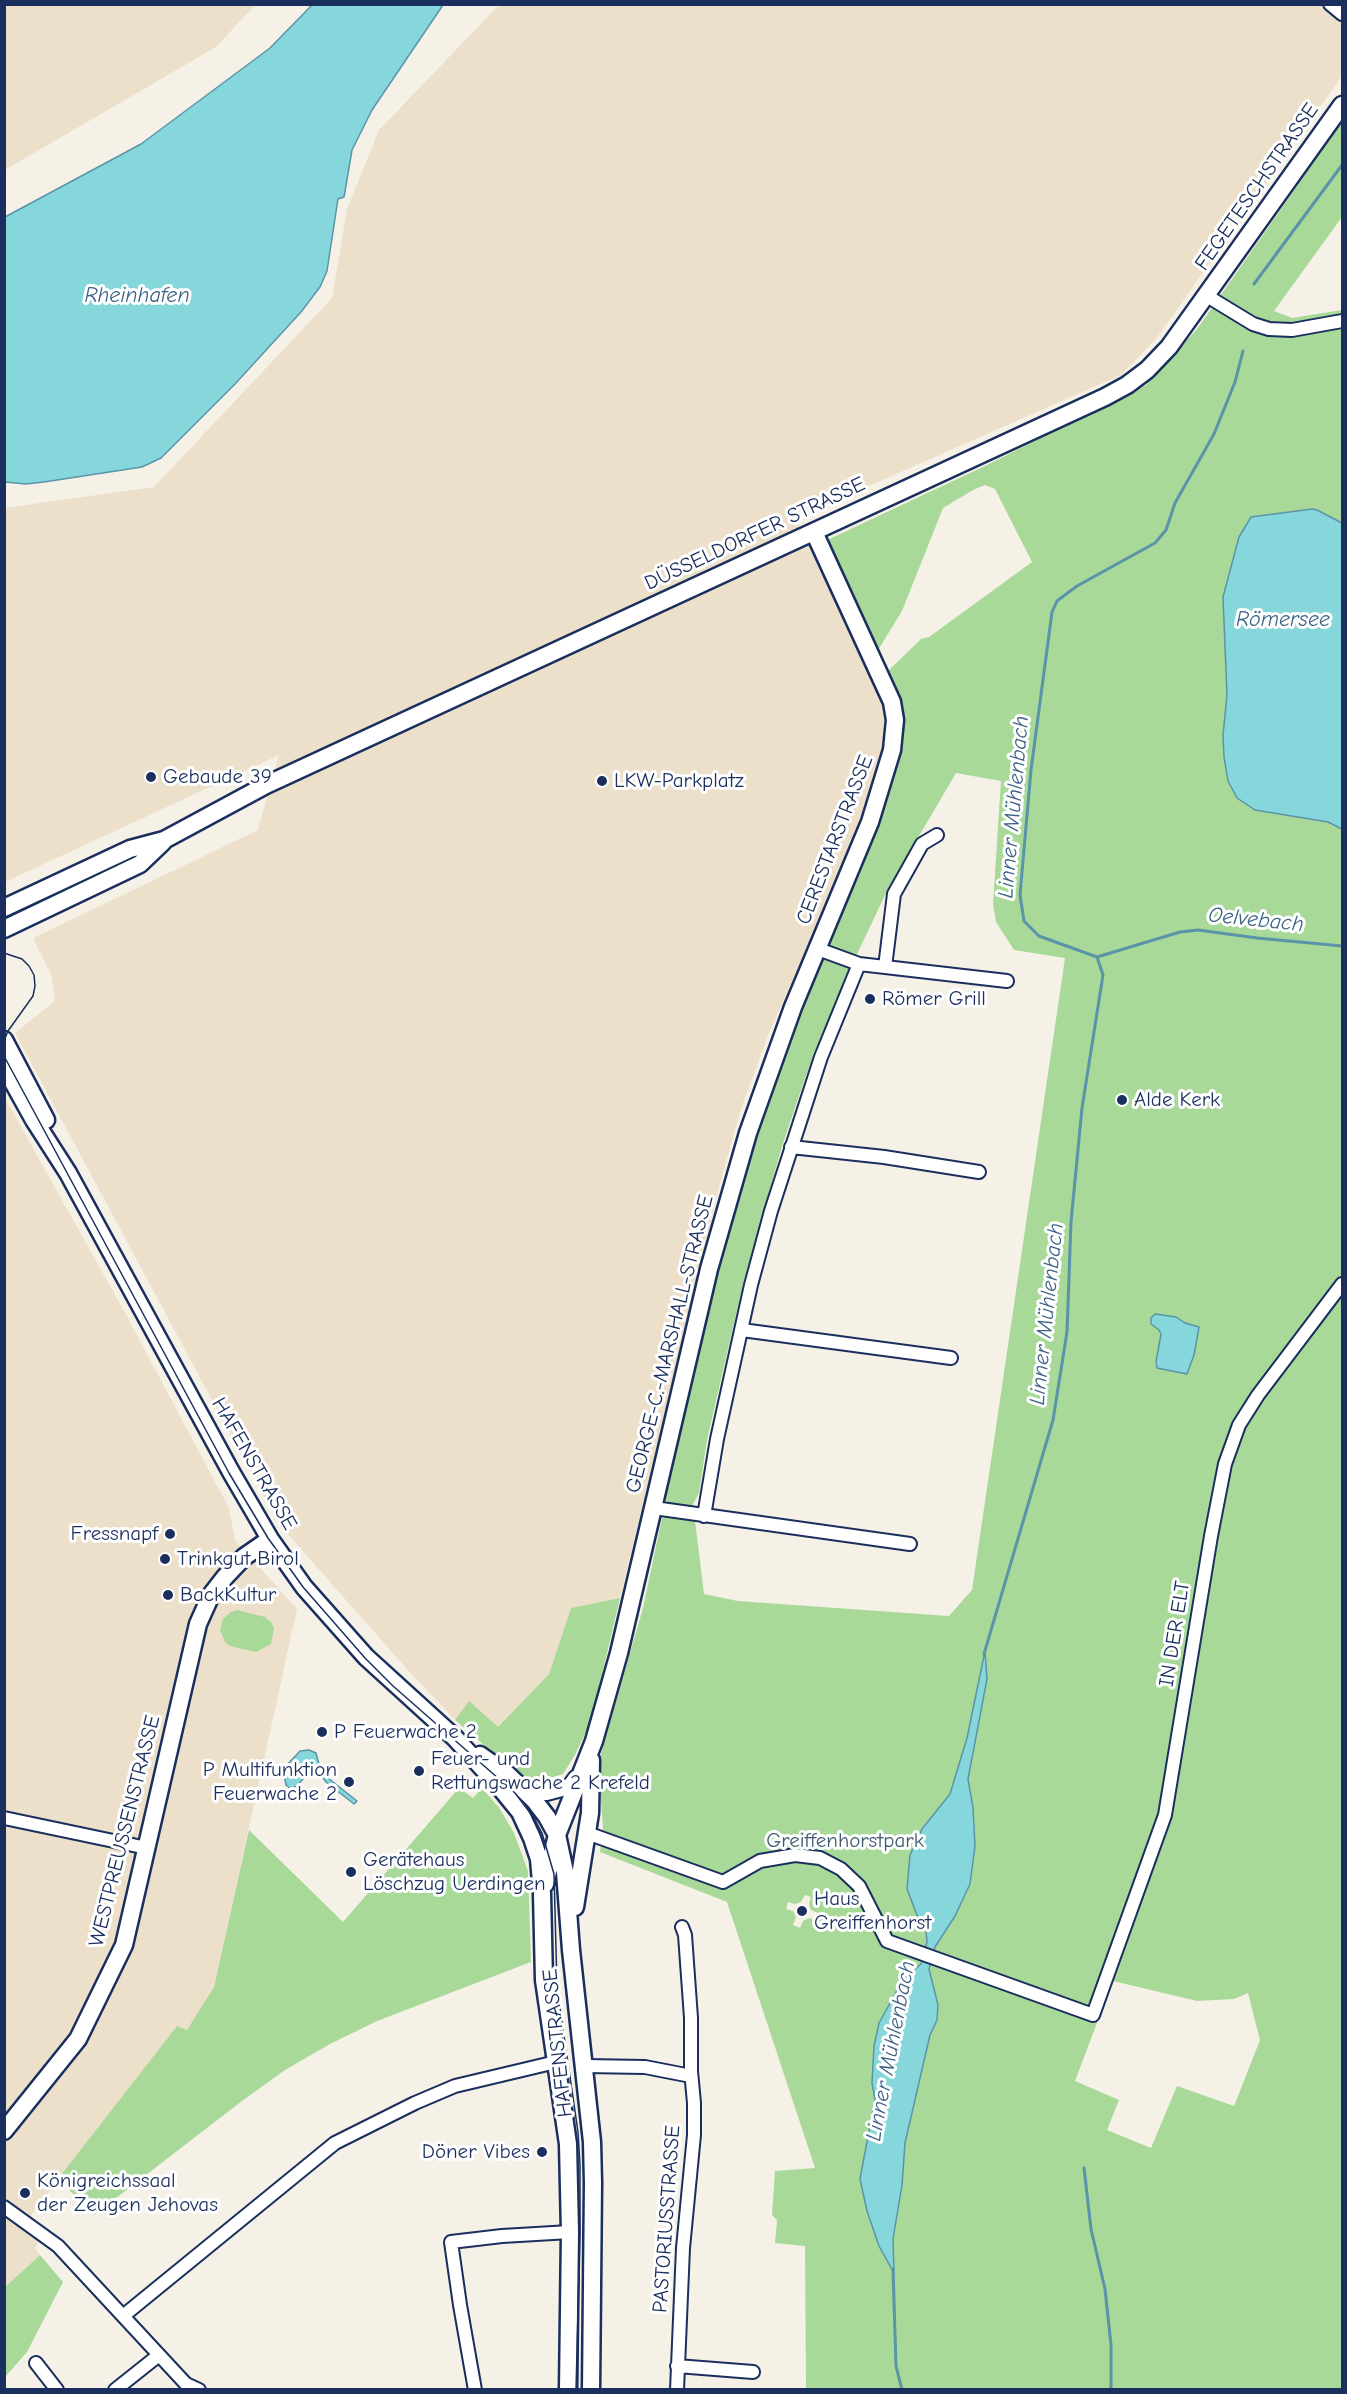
<!DOCTYPE html>
<html>
<head>
<meta charset="utf-8">
<style>
	body { margin:0 }
	#map { position:relative; width:1347px; height:2394px; overflow:hidden; background:#f6f1e7; font-family:"Comic Neue",sans-serif }
	canvas { display:block }
	.frame { position:absolute; inset:0; border:6px solid #1b2f5e; pointer-events:none }
</style>
</head>
<body>
<div id="map">
<canvas width="1347" height="2394"></canvas>
<div class="frame"></div>
</div>
<script>
const context = document.querySelector('canvas').getContext('2d');
context.lineJoin = 'round';
function fill(path, color) { context.fillStyle = color; context.fill(path, 'evenodd'); }
const toPath = rows => new Path2D(rows.map(r => 'M' + r).join(''));
function trace(path, color, width, dash) { context.strokeStyle = color; context.lineWidth = width; context.lineCap = dash ? 'butt' : 'round'; context.setLineDash(dash || []); context.stroke(path); }
function label(font, color, halo, rows, align = 'center') {
  context.font = font + ' "Comic Neue",sans-serif'; context.lineWidth = 6; context.setLineDash([]); context.textBaseline = 'middle'; context.strokeStyle = halo; context.fillStyle = color; for (const [text, x, y, turn = 0] of rows) {
    context.save(); context.translate(x, y); context.rotate((+turn || 0) * Math.PI / 180); context.textAlign = isNaN(turn) ? turn : align; if (halo) context.strokeText(text, 0, 0); context.fillText(text, 0, 0); context.restore();
  }
}
const built = toPath([
	[4,5,5,4,255,5,216,47,5,170],
	[499,5,1342,5,1342,76,1156,339,1121,375,796,518,889,714,888,740,865,817,769,1033,741,1109,719,1187,620,1598,571,1608,549,1674,498,1727,469,1702,455,1720,406,1668,278,1523,15,1033,55,1001,51,975,33,938,258,830,279,755,5,882,4,508,154,487,332,298,347,209,379,130],
	[4,1096,124,1311,229,1508,235,1540,297,1609,214,1987,187,2031,177,2026,22,2227,40,2241,35,2248,40,2255,5,2287]
]);
const green = toPath([
	[1342,122,1342,217,1274,311,1292,318,1342,310,1342,523,1317,510,1312,509,1251,517,1239,537,1223,597,1227,695,1223,735,1255,810,1328,822,1342,829,1342,2389,806,2389,805,2246,775,2243,777,2220,772,2215,775,2171,815,2168,727,1902,600,1852,603,1827,598,1764,643,1608,662,1518,685,1507,671,1505,667,1503,664,1495,735,1193,901,713,888,671,921,639,929,637,1032,562,995,489,985,485,973,490,943,508,902,611,878,650,825,541,985,466,1146,385,1197,329],
	[956,773,1001,781,993,904,996,922,1014,950,1065,958,972,1590,949,1616,738,1601,704,1594,693,1504,699,1493,707,1440,743,1284,782,1146,814,1052,857,954,888,889],
	[985,1653,987,1679,968,1779,973,1808,975,1846,970,1884,955,1916,935,1947,929,1969,938,2005,937,2020,930,2035,905,2143,902,2185,893,2239,894,2271,860,2179,875,2099,904,1978,921,1964,927,1942,926,1931,917,1915,922,1829,950,1794,967,1738],
	[805,1895,811,1897,809,1904,811,1910,818,1913,816,1920,809,1918,803,1921,800,1928,793,1925,796,1917,793,1911,786,1909,788,1902,795,1904,801,1902],
	[1113,1981,1197,2001,1234,1999,1248,1993,1260,2040,1234,2106,1177,2086,1151,2148,1107,2130,1119,2100,1075,2081],
	[620,1598,591,1721,575,1755,563,1774,547,1779,529,1780,513,1770,455,1720,469,1701,498,1727,549,1674,571,1608],
	[237,1610,265,1617,271,1622,274,1628,271,1644,256,1652,230,1646,225,1642,220,1630,223,1619,231,1612],
	[459,1788,473,1798,482,1788,500,1809,514,1833,528,1871,531,1962,377,2021,330,2044,285,2070,242,2101,94,2215,58,2179,177,2026,187,2030,214,1987,249,1830,343,1922],
	[40,2255,63,2282,27,2352,5,2377,5,2287]
]);
const water = toPath([
	[312,5,443,5,372,110,352,150,344,197,338,199,327,271,320,287,301,312,235,384,161,458,142,467,44,482,26,484,5,482,5,217,141,144,270,48,312,5],
	[1312,509,1317,510,1342,523,1342,829,1328,822,1255,810,1237,798,1228,781,1224,757,1223,735,1227,695,1223,597,1239,537,1251,517,1312,509],
	[1155,1314,1176,1317,1185,1323,1199,1327,1194,1355,1187,1374,1157,1368,1156,1362,1161,1334,1159,1330,1151,1324,1151,1318,1155,1314],
	[985,1651,987,1679,968,1779,973,1808,975,1846,970,1884,955,1916,935,1947,929,1969,938,2005,937,2020,930,2035,905,2143,902,2185,893,2239,894,2273,879,2246,867,2211,860,2179,875,2099,872,2083,874,2046,879,2023,904,1978,921,1964,927,1942,926,1931,917,1915,907,1889,910,1855,922,1829,950,1794,967,1738,985,1651],
	[309,1750,316,1753,319,1764,328,1778,357,1801,354,1804,326,1782,314,1766,297,1786,291,1789,286,1785,284,1775,285,1767,300,1751,309,1750]
]);
const stream = toPath([
	[1254,284,1342,165],
	[1097,957,1180,932,1198,930,1257,938,1342,946],
	[984,1654,1053,1420,1067,1332,1071,1222,1082,1108,1103,975,1097,957,1039,936,1024,921,1020,895,1031,770,1052,612,1057,601,1077,586,1155,543,1166,530,1175,503,1214,434,1235,382,1243,351],
	[1084,2168,1091,2229,1105,2289,1111,2345,1111,2390],
	[893,2269,896,2366,902,2390]
]);
const street = toPath([
	[1330,4,1342,14],
	[1207,296,1253,324,1269,329,1292,330,1342,321],
	[818,949,859,964,1007,981],
	[885,967,894,894,922,844,937,835],
	[791,1147,884,1157,979,1172],
	[742,1330,951,1358],
	[654,1508,910,1544],
	[704,1516,717,1439,751,1285,771,1211,821,1057,859,964],
	[526,1788,537,1794,547,1794,566,1789,575,1777],
	[4,1818,147,1848],
	[587,1833,723,1882,760,1861,795,1855,820,1858,841,1869,859,1886,887,1941,1093,2015,1165,1815,1211,1536,1225,1464,1239,1425,1258,1395,1342,1284],
	[585,2066,645,2067,691,2076],
	[4,2207,58,2246,186,2384,199,2390],
	[123,2316,335,2143,415,2103,455,2086,556,2062],
	[36,2363,57,2390],
	[677,2366,753,2372],
	[115,2390,159,2355],
	[475,2390,460,2305,451,2242,502,2236,570,2232],
	[677,2390,683,2248,694,2135,694,2103,691,2071,691,2018,685,1935,682,1927]
]);
const secondary = toPath([
	[4,908,130,849,164,840,266,785,1105,397,1127,385,1147,370,1169,347,1342,105],
	[4,929,140,864,163,842],
	[4,1040,46,1120],
	[4,1066,34,1120,68,1173,231,1472,270,1539,304,1587,366,1657,455,1738,498,1785,520,1812,532,1838,539,1859,542,1894,544,1980,568,2144,570,2232,568,2390],
	[480,1755,507,1774,534,1800,547,1817,557,1835,565,1872,571,1950,592,2142,593,2183,591,2390],
	[545,1884,557,1835,594,1741,619,1653,709,1269,748,1133,793,1007,870,822,892,750,895,720,892,702,814,532],
	[575,1907,590,1813,591,1760],
	[4,2131,78,2039,124,1945,198,1624,211,1595,225,1577,244,1557,270,1539]
]);
const tram = toPath([
	[4,953,22,959,29,966,34,975,35,986,33,996,8,1031,4,1041],
	[4,1056,229,1473,268,1538,303,1587,365,1658,393,1686,515,1793,534,1818,542,1833,554,1874,557,1987,578,2132,580,2165,580,2233,576,2390]
]);
const markers = [
	[151,777,6,"#1b2f5e"],
	[602,781,6,"#1b2f5e"],
	[870,999,6,"#1b2f5e"],
	[1122,1100,6,"#1b2f5e"],
	[170,1534,6,"#1b2f5e"],
	[165,1559,6,"#1b2f5e"],
	[168,1595,6,"#1b2f5e"],
	[322,1732,6,"#1b2f5e"],
	[419,1771,6,"#1b2f5e"],
	[349,1782,6,"#1b2f5e"],
	[351,1872,6,"#1b2f5e"],
	[802,1911,6,"#1b2f5e"],
	[542,2152,6,"#1b2f5e"],
	[25,2193,6,"#1b2f5e"]
];
const streetNames = [
	["FEGETESCHSTRASSE",1257,187,-55],
	["DÜSSELDORFER STRASSE",755,534,-25],
	["CERESTARSTRASSE",835,840,-69],
	["GEORGE-C.-MARSHALL-STRASSE",670,1344,-76],
	["HAFENSTRASSE",254,1464,60],
	["IN DER ELT",1175,1634,-81],
	["WESTPREUSSENSTRASSE",125,1831,-76],
	["HAFENSTRASSE",558,2043,-96],
	["PASTORIUSSTRASSE",667,2219,-86]
];
const poiNames = [
	["Gebaude 39",163,777],
	["LKW-Parkplatz",614,781],
	["Römer Grill",882,999],
	["Alde Kerk",1134,1100],
	["Fressnapf",158,1534,"right"],
	["Trinkgut Birol",177,1559],
	["BackKultur",180,1595],
	["P Feuerwache 2",334,1732],
	["Feuer- und",431,1759],
	["Rettungswache 2 Krefeld",431,1783],
	["P Multifunktion",337,1770,"right"],
	["Feuerwache 2",337,1794,"right"],
	["Gerätehaus",363,1860],
	["Löschzug Uerdingen",363,1884],
	["Haus",814,1899],
	["Greiffenhorst",814,1923],
	["Döner Vibes",530,2152,"right"],
	["Königreichssaal",37,2181],
	["der Zeugen Jehovas",37,2205]
];
const parkNames = [
	["Greiffenhorstpark",845,1841]
];
const waterNames = [
	["Rheinhafen",137,296],
	["Römersee",1283,620],
	["Linner Mühlenbach",1014,807,-85],
	["Oelvebach",1256,920,6],
	["Linner Mühlenbach",1047,1314,-84],
	["Linner Mühlenbach",891,2051,-79]
];
fill(built, '#ece0ca');
fill(green, '#a8d999');
fill(water, '#85d7db');
trace(water, '#5b94a9', 1.5);
trace(stream, '#5b94a9', 3);
trace(street, '#1b2f5e', 16);
trace(secondary, '#1b2f5e', 21);
trace(street, '#fff', 12);
trace(secondary, '#fff', 16);
trace(tram, '#1b2f5e', 1.5);
for (const [x, y, r, color] of markers) { const dot = new Path2D(); dot.arc(x, y, r, 0, 2 * Math.PI); context.fillStyle = color; context.fill(dot); trace(dot, '#fff', 2); }
label('21px', '#1b2f5e', '#fff', streetNames);
label('21px', '#1b2f5e', '#fff', poiNames, 'left');
label('21px', '#3e5a6d', '#fff', parkNames);
label('italic 22px', '#3b6184', '#fff', waterNames);
</script>
</body>
</html>
